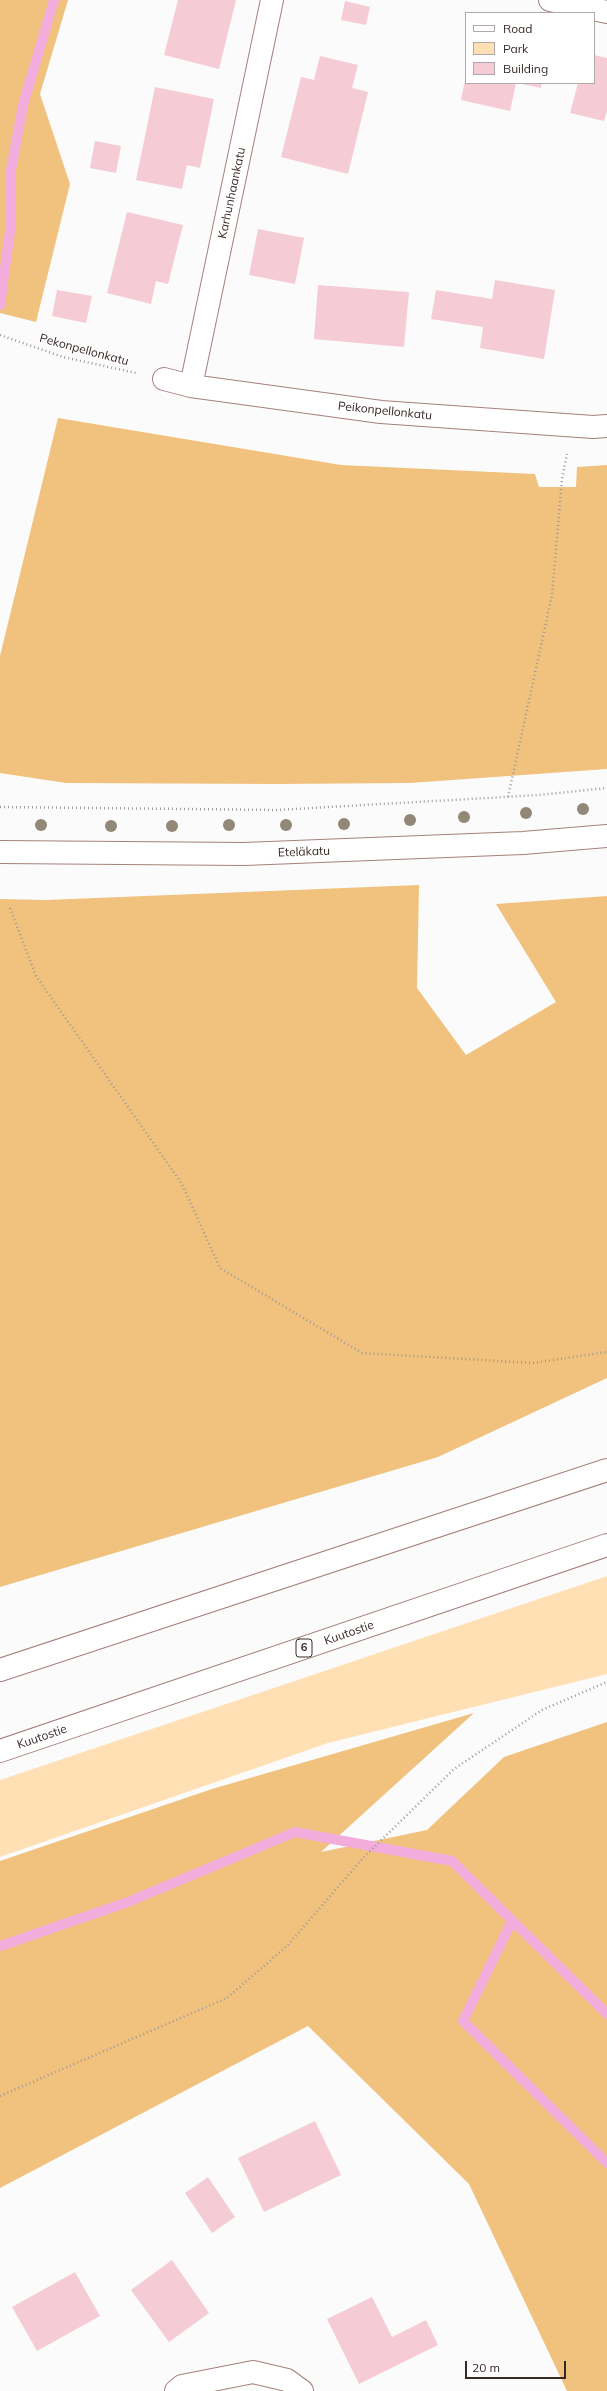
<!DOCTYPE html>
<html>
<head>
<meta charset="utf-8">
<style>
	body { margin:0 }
	#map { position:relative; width:607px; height:2391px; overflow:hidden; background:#fbfbfb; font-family:Mulish,sans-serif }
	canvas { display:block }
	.legend { position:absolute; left:465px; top:12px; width:130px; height:72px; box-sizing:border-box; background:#fff; border:1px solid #afa9a9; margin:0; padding:5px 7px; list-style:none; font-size:12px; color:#382927 }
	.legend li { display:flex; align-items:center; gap:8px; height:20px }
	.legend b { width:20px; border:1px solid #afa9a9 }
	.scale { position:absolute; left:465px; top:2361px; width:101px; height:18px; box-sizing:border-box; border:2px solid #382927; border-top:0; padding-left:5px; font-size:12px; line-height:14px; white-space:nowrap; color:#382927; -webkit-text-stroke:3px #fff; paint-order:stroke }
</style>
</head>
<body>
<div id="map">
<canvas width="607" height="2391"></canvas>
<ul class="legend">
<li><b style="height:5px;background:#fff"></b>Road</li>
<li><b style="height:11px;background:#ffe0b5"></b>Park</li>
<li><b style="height:11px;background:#f5ccd5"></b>Building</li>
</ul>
<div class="scale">20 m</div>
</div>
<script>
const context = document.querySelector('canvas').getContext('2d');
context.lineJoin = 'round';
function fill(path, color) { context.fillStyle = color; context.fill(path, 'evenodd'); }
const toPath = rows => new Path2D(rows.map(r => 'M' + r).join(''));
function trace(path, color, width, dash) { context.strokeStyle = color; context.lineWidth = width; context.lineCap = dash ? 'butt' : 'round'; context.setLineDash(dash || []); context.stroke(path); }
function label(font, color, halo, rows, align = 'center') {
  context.font = font + ' Mulish,sans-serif'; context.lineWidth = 3; context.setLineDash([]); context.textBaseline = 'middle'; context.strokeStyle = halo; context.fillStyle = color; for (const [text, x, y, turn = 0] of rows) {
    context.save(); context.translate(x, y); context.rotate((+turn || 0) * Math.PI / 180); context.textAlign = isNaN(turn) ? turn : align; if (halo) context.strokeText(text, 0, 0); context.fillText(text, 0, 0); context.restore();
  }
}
const green = toPath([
	[607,1576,607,1674,328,1743,0,1857,0,1780]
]);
const forest = toPath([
	[0,0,68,0,40,94,70,184,36,322,0,313],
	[58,418,341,465,535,474,539,487,576,487,577,467,607,465,607,769,410,783,277,784,66,783,0,773,0,656],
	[419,885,417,988,466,1055,556,1002,496,904,607,896,607,1378,438,1457,0,1587,0,899,46,900],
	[474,1713,321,1852,427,1830,504,1757,607,1722,607,2391,567,2391,469,2184,308,2026,0,2188,0,1861,212,1789]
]);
const stream = toPath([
	[0,305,10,231,11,170,23,105,54,0],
	[512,1921,463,2021,607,2163],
	[0,1946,128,1902,295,1832,452,1861,607,2014]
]);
const building = toPath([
	[178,0,236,0,219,69,164,55],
	[345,1,370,7,366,25,341,20],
	[594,55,607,58,607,111,604,121,570,113,578,83,594,83],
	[320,56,358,65,352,88,368,92,348,174,281,157,301,77,314,80],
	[465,80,466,83,516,83,510,111,461,100],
	[518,83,542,83,541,88],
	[155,87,214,99,200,168,187,165,182,189,136,180],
	[95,141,121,146,116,173,90,168],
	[127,212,183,225,168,284,156,281,151,304,107,293],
	[258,229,304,238,295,284,249,275],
	[495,280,555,290,544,359,480,348,483,327,431,319,436,290,492,299],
	[318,285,409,292,404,347,314,339],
	[57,290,92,296,86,323,52,316],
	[315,2121,341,2175,264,2212,238,2158],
	[208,2177,235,2217,212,2233,185,2193],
	[172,2260,209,2313,169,2342,131,2290],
	[75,2272,100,2316,37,2351,12,2307],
	[372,2297,392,2337,426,2320,438,2345,359,2384,327,2319]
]);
const path = toPath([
	[0,335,63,357,136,373],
	[508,797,552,595,562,479,567,454],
	[0,807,277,810,539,795,607,788],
	[10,908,36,976,182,1184,220,1268,362,1353,533,1363,607,1352],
	[0,2096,227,1998,288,1945,363,1858,454,1769,542,1710,607,1682]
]);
const minor = toPath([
	[550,0,607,12],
	[164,379,191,386,381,412,593,427,607,426],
	[191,386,272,0],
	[176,2391,182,2386,253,2372,287,2380,302,2391]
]);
const secondary = toPath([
	[0,852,244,854,523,843,607,836]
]);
const trunk = toPath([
	[0,1670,607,1470],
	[0,1751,607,1545]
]);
const trees = [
	[583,809],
	[526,813],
	[464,817],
	[410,820],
	[344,824],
	[41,825],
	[229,825],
	[286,825],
	[111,826],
	[172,826]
];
const shields = [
	[304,1648,16]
];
const shieldNames = [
	["6",304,1648]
];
const streetNames = [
	["Karhunhaankatu",232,193,-78],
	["Pekonpellonkatu",84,350,15],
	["Peikonpellonkatu",385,411,6],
	["Eteläkatu",304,852,-2],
	["Kuutostie",349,1633,-19],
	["Kuutostie",42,1737,-19]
];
fill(green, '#ffe0b5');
fill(forest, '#f0c27e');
trace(stream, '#f2addc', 10);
fill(building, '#f5ccd5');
trace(minor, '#a5807b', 24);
trace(secondary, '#a5807b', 24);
trace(trunk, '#a5807b', 24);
trace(path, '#a09998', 2.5, [1, 3]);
trace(minor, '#fff', 22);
trace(secondary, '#fff', 22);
trace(trunk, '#fff', 22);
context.fillStyle = '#928877';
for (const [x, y] of trees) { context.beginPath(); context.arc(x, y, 6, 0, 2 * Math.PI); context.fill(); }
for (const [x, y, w] of shields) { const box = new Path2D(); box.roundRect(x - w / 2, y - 9, w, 18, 3); context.fillStyle = '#fff'; context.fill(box); trace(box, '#382927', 1); }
label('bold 11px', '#382927', null, shieldNames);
label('12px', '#382927', '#fff', streetNames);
</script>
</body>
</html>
